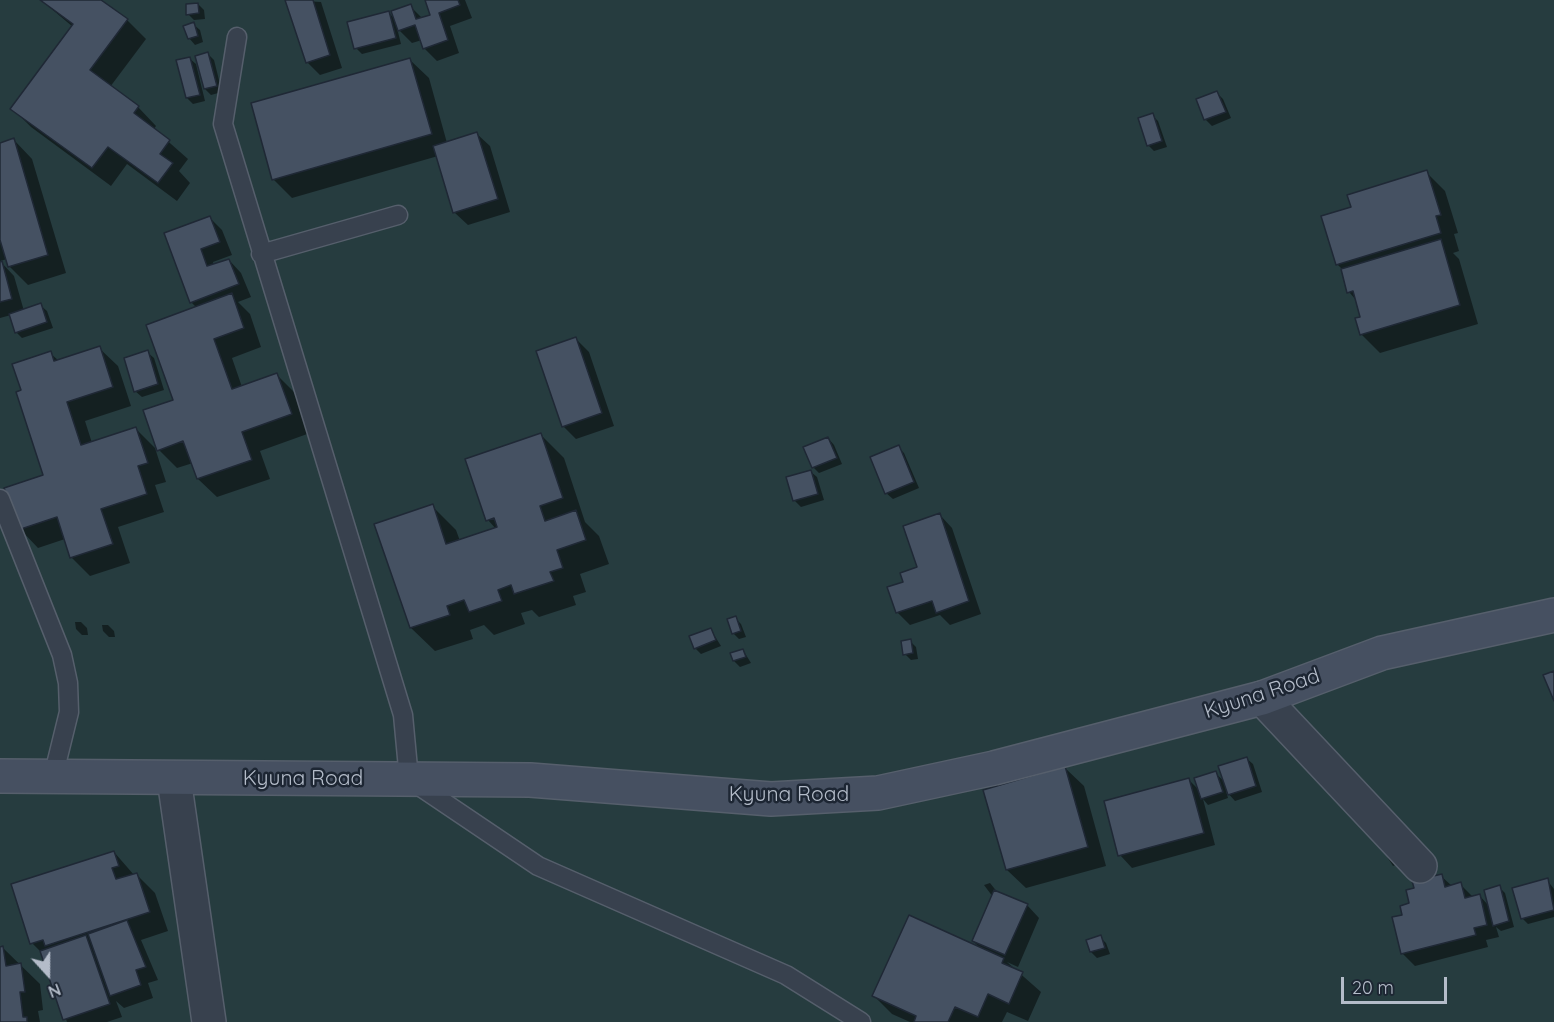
<!DOCTYPE html>
<html>
<head>
<meta charset="utf-8">
<style>
	body { margin:0 }
	#map { position:relative; width:1554px; height:1022px; overflow:hidden; background:#242f3e; font-family:Quicksand,sans-serif }
	canvas { display:block }
	.north { position:absolute; left:18px; top:944px; width:60px; height:60px; -webkit-text-stroke:4px #1d2633; paint-order:stroke; rotate:159deg; font-size:16px; font-weight:700; line-height:24px; text-align:center; color:#b4bcc9 }
	.north::after { content:''; display:block; margin:auto; width:21px; height:27px; background:#b4bcc9; clip-path:polygon(50% 0,100% 100%,50% 72%,0 100%) }
	.scale { position:absolute; left:1341px; top:977px; width:106px; height:27px; box-sizing:border-box; border:3px solid #b4bcc9; border-top:0; padding-left:8px; font-size:18px; line-height:21px; white-space:nowrap; color:#b4bcc9; -webkit-text-stroke:4px #1d2633; paint-order:stroke }
</style>
</head>
<body>
<div id="map">
<canvas width="1554" height="1022"></canvas>
<div class="north">N</div>
<div class="scale">20 m</div>
</div>
<script>
const context = document.querySelector('canvas').getContext('2d');
context.lineJoin = 'round';
function fill(path, color) { context.fillStyle = color; context.fill(path, 'evenodd'); }
const toPath = rows => new Path2D(rows.map(r => 'M' + r).join(''));
function trace(path, color, width, dash) { context.strokeStyle = color; context.lineWidth = width; context.lineCap = dash ? 'butt' : 'round'; context.setLineDash(dash || []); context.stroke(path); }
function label(font, color, halo, rows, align = 'center') {
  context.font = font + ' Quicksand,sans-serif'; context.lineWidth = 5; context.setLineDash([]); context.textBaseline = 'middle'; context.strokeStyle = halo; context.fillStyle = color; for (const [text, x, y, turn = 0] of rows) {
    context.save(); context.translate(x, y); context.rotate((+turn || 0) * Math.PI / 180); context.textAlign = isNaN(turn) ? turn : align; if (halo) context.strokeText(text, 0, 0); context.fillText(text, 0, 0); context.restore();
  }
}
const green = toPath([
	[0,0,1554,0,1554,1022,0,1022]
]);
const shadow = toPath([
	[41,0,99,0,127,20,146,39,110,87,138,107,156,126,154,129,188,159,179,171,190,183,177,201,127,164,111,186,31,127,12,108,73,27],
	[287,0,321,2,342,68,320,75,308,63],
	[427,0,465,0,472,18,450,26,459,53,437,61,424,48,422,40,412,43,397,28,401,44,362,54,356,48,389,13,396,20,410,6,423,19,432,15],
	[198,4,204,10,205,19,194,20,188,14],
	[193,24,200,30,203,42,195,45,189,38],
	[208,54,214,60,222,92,211,95,205,89],
	[189,58,196,64,205,101,193,104,187,98],
	[410,60,429,78,447,143,477,134,490,146,510,212,468,225,455,213,438,156,292,198,273,179],
	[1217,93,1223,99,1231,118,1212,126,1205,119],
	[1152,115,1158,121,1167,147,1154,151,1148,145],
	[14,140,32,159,66,273,28,285,9,266,7,259,0,261,0,144],
	[1426,172,1445,191,1458,233,1454,234,1459,251,1453,253,1459,259,1478,324,1380,353,1361,334,1362,318,1356,300,1349,292,1342,269,1337,264,1353,208],
	[210,218,222,230,232,255,213,262,214,266,229,260,241,273,251,297,238,302,250,314,261,347,232,358,242,387,277,375,296,394,310,433,260,451,270,479,217,497,198,479,193,463,177,468,159,450,174,400,197,308,191,302,165,234],
	[0,261,14,276,24,311,40,305,47,311,53,328,22,338,16,332,11,315,0,318],
	[576,339,589,352,614,426,576,439,563,426],
	[99,348,118,366,131,406,85,421,92,443,136,429,155,448,166,482,155,485,164,512,118,527,130,563,90,576,71,557,65,539,38,548,20,529,45,476,22,391,50,353,59,361],
	[147,352,154,358,164,390,142,397,135,391],
	[540,434,564,458,585,522,599,536,609,564,580,574,586,592,573,596,576,605,539,617,532,610,521,613,525,624,494,635,484,625,470,630,473,639,435,651,411,628,376,525,432,506,456,530,460,541,496,529,488,520],
	[828,438,834,445,842,464,819,473,813,467],
	[898,447,904,453,919,488,893,499,886,493],
	[810,471,817,477,824,500,801,507,795,501,788,478],
	[940,515,952,528,981,614,950,625,940,615,910,625,897,612,904,583,919,568],
	[735,618,741,624,746,637,739,639,733,633],
	[75,622,81,622,87,628,88,635,82,635,76,629],
	[102,625,108,625,114,631,115,637,109,637,103,631],
	[711,630,721,646,701,654,695,648],
	[910,641,916,647,918,659,911,660,905,654],
	[743,650,751,663,740,667,734,661],
	[1246,758,1253,764,1262,792,1235,801,1226,791,1228,798,1208,805,1203,799,1215,845,1132,868,1120,855,1188,779,1200,791,1215,773,1225,782],
	[1065,768,1084,786,1106,866,1026,888,1007,870],
	[114,852,134,875,136,874,155,893,168,931,141,940,158,980,148,983,153,998,124,1008,116,1001,122,1017,107,1022,67,1022,42,953,32,943],
	[1384,852,1403,862,1393,866],
	[1441,876,1452,886,1460,884,1473,897,1479,895,1489,906,1499,887,1505,893,1514,927,1501,931,1496,927,1499,937,1486,940,1488,947,1415,966,1402,953,1404,916,1411,904],
	[1547,880,1554,889,1554,917,1528,924,1522,918],
	[990,883,998,893,1027,905,1039,918,1018,967,1007,962,1041,992,1028,1021,1007,1012,1002,1022,910,1022,892,1014,874,996,981,949,973,941,993,897,984,885],
	[1100,937,1106,943,1110,954,1097,958,1091,952],
	[0,948,3,948,40,984,43,1010,38,1011,40,1022,0,1022]
]);
const building = toPath([
	[40,0,101,0,128,19,90,70,139,106,134,113,170,140,160,154,173,163,158,183,108,147,92,168,10,109,73,24,40,0],
	[285,0,313,0,330,55,306,63,285,0],
	[425,0,458,0,460,5,439,13,448,40,423,49,415,25,398,31,391,11,411,4,416,19,430,15,425,0],
	[198,3,199,13,186,15,186,4,198,3],
	[389,11,396,38,354,49,347,22,389,11],
	[194,22,198,36,188,39,183,26,194,22],
	[208,52,217,86,204,89,195,56,208,52],
	[190,57,200,95,186,98,176,60,190,57],
	[410,58,432,134,272,180,251,103,410,58],
	[1217,91,1226,112,1204,120,1196,99,1217,91],
	[1153,113,1162,141,1147,146,1138,118,1153,113],
	[477,132,498,199,453,213,433,146,477,132],
	[14,138,48,255,8,267,0,240,0,143,14,138],
	[1427,170,1441,215,1436,216,1441,233,1336,265,1321,216,1351,207,1347,195,1427,170],
	[210,216,220,242,201,249,207,266,229,259,239,284,190,303,164,233,210,216],
	[1441,239,1460,305,1360,335,1355,318,1360,317,1353,291,1347,293,1341,269,1441,239],
	[2,261,12,299,0,302,0,262,2,261],
	[232,293,244,328,214,339,232,389,277,373,292,414,242,432,252,460,197,479,183,441,157,451,143,410,173,400,146,325,232,293],
	[41,303,47,322,15,333,9,314,41,303],
	[576,337,602,413,562,427,536,351,576,337],
	[100,346,113,387,67,402,81,445,136,427,148,463,138,466,147,494,101,509,113,544,70,558,57,517,18,530,4,488,43,475,16,392,21,390,12,364,51,351,54,361,100,346],
	[148,350,158,384,134,392,124,358,148,350],
	[541,433,563,498,540,506,545,521,576,510,586,540,557,550,563,568,550,572,554,581,514,594,511,585,498,590,502,601,469,612,464,600,447,606,450,615,410,628,374,524,433,504,446,544,497,527,494,518,486,521,465,459,541,433],
	[828,437,837,458,812,468,803,447,828,437],
	[899,445,914,482,885,494,870,457,899,445],
	[811,470,818,494,793,501,786,477,811,470],
	[940,513,969,601,936,613,932,601,896,613,887,587,903,582,900,573,917,567,903,526,940,513],
	[736,616,741,631,732,634,727,619,736,616],
	[711,628,716,640,694,649,689,636,711,628],
	[911,639,913,653,903,655,901,641,911,639],
	[743,649,746,657,733,661,730,653,743,649],
	[1554,671,1554,701,1543,675,1554,671],
	[1247,757,1256,786,1228,795,1218,766,1247,757],
	[1065,766,1088,847,1006,870,983,790,1065,766],
	[1216,771,1223,792,1201,799,1194,778,1216,771],
	[1189,778,1204,833,1118,856,1104,801,1189,778],
	[114,851,119,866,112,868,116,879,137,873,150,912,45,946,43,940,30,944,11,884,114,851],
	[1442,874,1445,887,1461,882,1465,898,1480,894,1487,925,1474,928,1476,935,1401,954,1392,917,1402,915,1400,906,1409,903,1406,890,1414,888,1412,881,1442,874],
	[1548,878,1554,910,1521,919,1512,888,1548,878],
	[1500,885,1509,921,1493,926,1484,890,1500,885],
	[994,890,1028,904,1005,955,972,941,994,890],
	[909,915,1004,958,1002,963,1023,972,1009,1004,988,994,978,1017,955,1007,948,1022,914,1022,916,1016,872,996,909,915],
	[127,920,146,967,136,970,141,985,110,996,88,934,127,920],
	[86,935,110,1004,63,1020,40,951,86,935],
	[1101,935,1105,948,1090,952,1086,940,1101,935],
	[3,946,6,966,21,963,25,992,20,992,23,1017,27,1017,27,1022,0,1022,0,947,3,946]
]);
const service = toPath([
	[237,37,223,124,403,715,409,779,538,866,786,975,861,1022],
	[261,254,398,215],
	[0,499,62,655,68,683,69,712,53,777]
]);
const minor = toPath([
	[1262,698,1420,866],
	[174,779,209,1022]
]);
const secondary = toPath([
	[0,776,530,780,771,799,878,793,994,768,1262,698,1382,653,1554,615]
]);
const streetNames = [
	["Kyuna Road",1262,694,-18],
	["Kyuna Road",303,779],
	["Kyuna Road",789,795]
];
fill(green, '#263c3f');
fill(shadow, '#0007');
fill(building, '#455162');
trace(building, '#1f2835', 1.5);
trace(service, '#565f6c', 21);
trace(minor, '#565f6c', 36);
trace(secondary, '#565f6c', 36);
trace(service, '#38414e', 18);
trace(minor, '#38414e', 33);
trace(secondary, '#465061', 33);
label('21px', '#b4bcc9', '#1d2633', streetNames);
</script>
</body>
</html>
